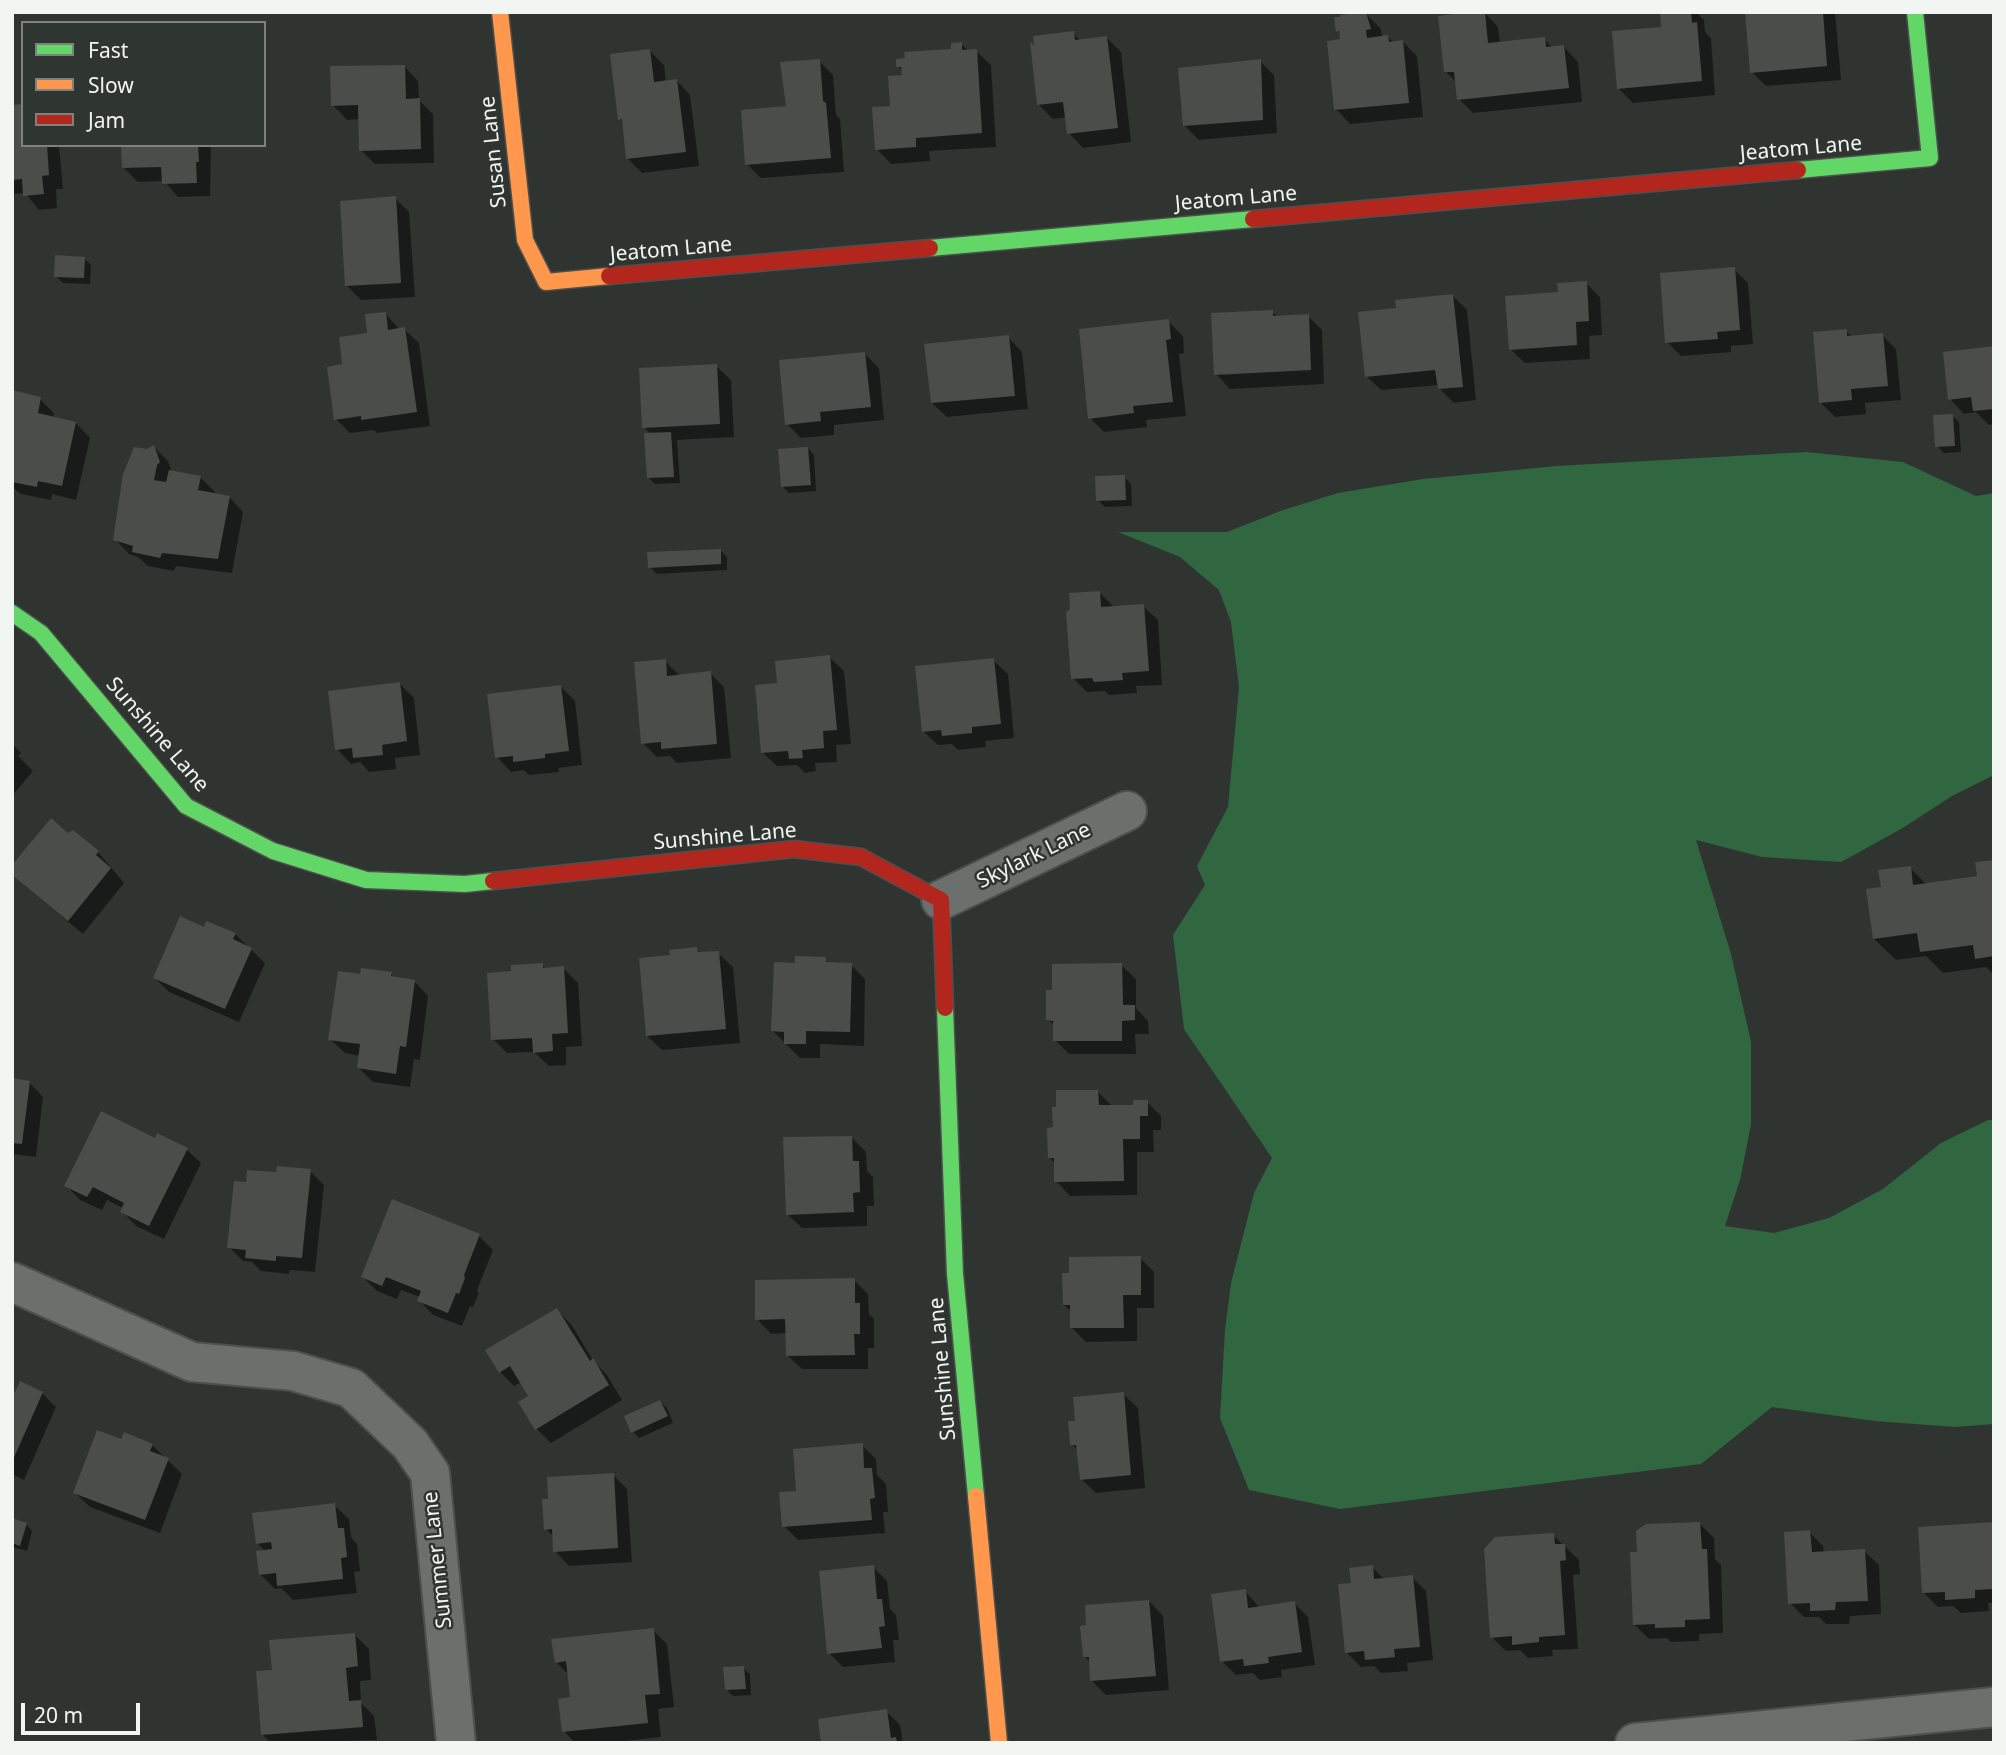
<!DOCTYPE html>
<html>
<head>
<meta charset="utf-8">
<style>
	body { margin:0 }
	#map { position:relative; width:2006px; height:1755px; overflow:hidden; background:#303431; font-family:"Noto Sans",sans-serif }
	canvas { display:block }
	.frame { position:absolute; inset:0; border:14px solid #f1f6f2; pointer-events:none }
	.legend { position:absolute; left:21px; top:21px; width:245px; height:126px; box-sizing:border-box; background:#2f3530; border:2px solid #7d827e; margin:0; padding:9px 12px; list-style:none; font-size:21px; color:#f1f6f2 }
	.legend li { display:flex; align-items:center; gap:14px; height:35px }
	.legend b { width:35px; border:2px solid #7d827e }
	.scale { position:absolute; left:21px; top:1703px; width:119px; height:32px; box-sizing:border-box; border:4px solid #f1f6f2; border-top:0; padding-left:9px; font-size:21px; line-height:24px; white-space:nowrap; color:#f1f6f2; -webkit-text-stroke:5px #2f3530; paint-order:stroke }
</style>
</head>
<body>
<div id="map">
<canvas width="2006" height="1755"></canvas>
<div class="frame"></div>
<ul class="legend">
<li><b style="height:9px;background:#63d668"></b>Fast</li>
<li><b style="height:9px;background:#ff974d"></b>Slow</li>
<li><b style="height:9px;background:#b3261e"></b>Jam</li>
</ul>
<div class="scale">20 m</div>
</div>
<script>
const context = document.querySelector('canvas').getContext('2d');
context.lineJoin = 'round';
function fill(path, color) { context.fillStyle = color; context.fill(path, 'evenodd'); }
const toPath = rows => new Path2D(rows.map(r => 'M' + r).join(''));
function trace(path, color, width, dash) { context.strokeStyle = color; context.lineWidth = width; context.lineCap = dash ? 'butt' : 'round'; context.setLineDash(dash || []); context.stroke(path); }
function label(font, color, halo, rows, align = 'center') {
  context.font = font + ' "Noto Sans",sans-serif'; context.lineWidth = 5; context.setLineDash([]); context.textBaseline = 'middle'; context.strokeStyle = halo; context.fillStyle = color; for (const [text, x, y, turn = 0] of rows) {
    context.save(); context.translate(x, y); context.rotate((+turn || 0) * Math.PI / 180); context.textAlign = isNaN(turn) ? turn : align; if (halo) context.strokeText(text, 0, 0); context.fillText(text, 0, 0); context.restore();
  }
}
const forest = toPath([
	[1806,452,1903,462,1976,496,1994,493,1994,775,1952,796,1901,829,1841,862,1762,857,1696,840,1731,954,1751,1042,1751,1124,1740,1180,1725,1226,1774,1233,1829,1218,1883,1189,1941,1143,1988,1120,1994,1120,1994,1424,1955,1427,1875,1421,1772,1407,1701,1464,1340,1509,1249,1490,1220,1418,1225,1330,1231,1283,1254,1193,1272,1158,1184,1029,1173,935,1205,885,1197,866,1228,807,1239,687,1231,622,1219,590,1180,557,1118,532,1227,532,1283,510,1338,493,1423,479,1557,466]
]);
const shadow = toPath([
	[1484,12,1498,27,1500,43,1544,39,1553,48,1564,47,1578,62,1582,102,1473,113,1459,99,1457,83,1446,72],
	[1662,12,1696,12,1704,20,1705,32,1711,38,1715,95,1633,103,1619,89,1663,29],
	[1747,12,1835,12,1841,80,1766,86,1752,72],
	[1366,14,1380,28,1383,38,1388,37,1394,43,1403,42,1417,56,1423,117,1350,124,1336,109,1342,41,1341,35,1337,31],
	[1073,33,1081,41,1107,38,1121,52,1131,142,1083,148,1069,133,1067,117,1053,119,1039,105],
	[961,44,969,51,976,51,991,65,996,147,929,151,930,161,891,164,877,149,904,77,903,72,898,66,953,51],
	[650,51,664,65,666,82,676,80,690,95,699,166,642,173,628,159,624,123,620,119],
	[819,61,833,75,836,115,840,119,844,172,761,178,747,164],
	[1260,61,1274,75,1277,133,1199,140,1185,126],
	[404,66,418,81,419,100,433,114,434,163,375,164,361,150,360,119,347,120,333,105],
	[21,106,23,145,59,145,63,189,56,189,57,208,39,210,25,193,12,194,12,107],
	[123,145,211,145,210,196,178,197,164,181,138,182,124,168],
	[395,198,409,212,415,297,361,300,347,286],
	[84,258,91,265,90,284,63,283,56,276],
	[1734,269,1748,283,1753,344,1731,346,1731,352,1681,356,1667,342],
	[1586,283,1600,297,1602,335,1589,336,1590,359,1525,363,1510,349,1559,294],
	[1453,296,1467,310,1476,400,1454,403,1439,388,1439,385,1381,390,1366,376,1398,310],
	[1272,312,1278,317,1308,316,1322,330,1324,384,1230,389,1216,374],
	[385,313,399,329,404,329,419,343,430,426,377,433,374,430,350,433,336,419,344,365],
	[1168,321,1183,336,1184,353,1179,354,1186,416,1146,420,1147,427,1104,432,1090,418],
	[1846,331,1852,337,1882,335,1896,349,1901,400,1865,403,1866,414,1835,417,1821,403],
	[1008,337,1022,352,1028,409,947,417,932,403],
	[1994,348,1994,424,1989,425,1976,412,1964,414,1950,399],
	[865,354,879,368,884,420,834,425,834,435,801,438,787,424],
	[716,366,731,380,734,437,677,440,680,483,655,484,649,478,651,434,644,427],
	[12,396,40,399,54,413,53,418,76,423,90,438,76,500,52,494,51,500,21,494,12,487],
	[1952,415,1959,422,1961,452,1944,453,1937,446],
	[154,447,168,461,172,472,201,478,215,492,214,495,229,497,243,512,232,573,176,566,174,571,148,566,138,557,129,554,115,539,148,451],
	[808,448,814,455,816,491,789,493,783,487],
	[1124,477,1131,484,1132,506,1105,507,1098,500],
	[720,550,727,557,727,570,657,574,650,567],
	[1099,592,1114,607,1143,606,1158,620,1162,685,1136,686,1137,693,1109,695,1105,691,1087,692,1073,678],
	[829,657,844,671,851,744,836,745,837,762,815,763,816,771,805,773,797,765,777,766,762,752,779,685],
	[993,660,1008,674,1014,738,985,741,986,747,958,750,952,744,938,745,923,731],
	[665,661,680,676,710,673,724,687,731,758,677,763,670,756,657,757,643,743],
	[400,684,414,698,420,755,395,758,396,769,369,772,360,762,351,764,337,749],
	[561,687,575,701,582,765,558,768,559,772,529,775,524,770,511,772,497,757],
	[12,744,21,753,18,756,33,771,12,796],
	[68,836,98,852,124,883,83,934,24,885],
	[1994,862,1994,975,1986,967,1943,973,1926,956,1896,960,1874,939,1883,888,1910,868,1927,885,1979,878],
	[235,934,265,963,239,1022,169,992,155,978],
	[697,949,701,954,718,953,733,967,740,1043,662,1050,647,1036,671,957],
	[825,959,830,964,851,965,865,979,864,1046,820,1044,820,1058,800,1058,773,1031,796,964],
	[542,965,547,969,563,968,578,983,582,1046,566,1047,566,1065,549,1066,534,1052,507,1053,493,1039,513,973],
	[1121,965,1136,979,1136,1008,1148,1021,1149,1034,1135,1034,1136,1054,1069,1054,1055,1040,1055,1026,1048,1019],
	[391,974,396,979,414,981,428,996,420,1060,414,1059,410,1087,373,1082,359,1068,360,1056,345,1053,330,1039,362,976],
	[12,1080,29,1082,43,1097,36,1157,12,1154],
	[1097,1091,1112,1106,1135,1107,1147,1102,1161,1116,1161,1130,1153,1130,1154,1152,1137,1152,1137,1195,1070,1196,1056,1181,1056,1164,1050,1158,1058,1108],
	[851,1137,866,1152,867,1171,873,1177,874,1206,867,1206,867,1226,802,1228,787,1214],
	[156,1140,186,1149,201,1163,164,1239,136,1226,122,1211,123,1208,107,1200,102,1210,80,1200,66,1185],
	[310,1171,324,1185,315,1272,290,1270,289,1274,261,1271,252,1262,243,1261,229,1247,277,1174],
	[479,1236,493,1250,477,1290,479,1293,473,1307,470,1306,462,1326,433,1315,419,1300,420,1297,401,1290,397,1299,377,1291,363,1277],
	[1140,1258,1154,1272,1154,1308,1137,1308,1137,1341,1086,1342,1072,1328,1072,1312,1064,1305],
	[854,1280,868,1294,869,1314,874,1319,874,1348,868,1348,868,1369,802,1369,787,1355,787,1333,771,1334,757,1319],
	[556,1310,571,1324,594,1362,607,1375,622,1400,551,1443,537,1429,520,1403,530,1396,521,1382,514,1386,500,1372],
	[12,1393,42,1393,56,1407,24,1480,12,1474],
	[1123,1394,1138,1408,1145,1488,1096,1493,1081,1479,1078,1451,1072,1444,1077,1422],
	[660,1402,667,1408,673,1423,639,1438,633,1432],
	[122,1442,152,1445,182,1474,160,1533,90,1507,75,1493],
	[862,1445,876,1459,877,1475,886,1484,888,1512,883,1512,885,1533,798,1540,784,1526,798,1492],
	[613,1475,627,1489,632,1562,569,1566,555,1551,554,1537,546,1529],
	[334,1505,349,1519,351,1537,357,1544,360,1571,354,1572,357,1593,293,1600,281,1588,275,1589,260,1574,266,1552,257,1543],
	[12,1520,26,1524,32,1531,27,1551,12,1547],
	[1700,1524,1714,1538,1715,1559,1721,1565,1723,1633,1699,1634,1699,1641,1671,1642,1667,1638,1649,1639,1634,1624,1639,1554],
	[1994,1524,1994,1603,1988,1603,1989,1611,1961,1613,1953,1606,1938,1607,1924,1593],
	[1809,1532,1823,1546,1824,1553,1864,1551,1879,1565,1881,1614,1850,1616,1849,1624,1826,1624,1819,1617,1804,1617,1790,1603],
	[1553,1535,1579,1560,1580,1574,1573,1575,1578,1649,1552,1650,1553,1656,1528,1658,1520,1650,1506,1651,1492,1637],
	[873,1567,887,1581,890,1609,896,1615,899,1640,893,1640,895,1662,843,1667,829,1653],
	[1372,1567,1385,1580,1412,1577,1426,1591,1433,1660,1407,1663,1408,1671,1381,1673,1374,1666,1361,1667,1347,1653],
	[1245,1591,1260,1608,1294,1603,1308,1617,1315,1665,1281,1670,1282,1677,1260,1680,1253,1673,1236,1675,1222,1661],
	[1149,1601,1163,1616,1169,1690,1106,1695,1092,1681,1091,1663,1084,1656,1088,1626],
	[653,1630,667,1644,674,1707,658,1709,661,1737,607,1743,575,1743,564,1731,571,1699,569,1675,556,1662],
	[355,1635,369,1649,371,1680,360,1681,361,1703,374,1716,377,1740,271,1743,263,1735,273,1672],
	[743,1668,750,1674,751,1695,733,1696,726,1689],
	[886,1711,900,1725,903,1743,823,1743]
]);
const building = toPath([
	[1366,12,1371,29,1366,30,1367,38,1388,35,1389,42,1403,40,1409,103,1334,110,1327,41,1340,39,1339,31,1336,32,1334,17,1340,17,1340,15],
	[1469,12,1485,12,1488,43,1545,37,1546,47,1564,45,1569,88,1457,100,1454,72,1444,72,1438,16],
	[1660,12,1691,12,1692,23,1697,22,1702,81,1617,89,1612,31,1661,27],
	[1745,12,1823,12,1827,66,1750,73],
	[1074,31,1075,40,1107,36,1118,128,1067,134,1063,102,1037,105,1030,41,1034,46,1033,36],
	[962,42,962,50,977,49,982,133,916,138,916,147,875,150,872,107,890,106,888,76,902,75,901,67,896,67,896,59,905,58,904,52,951,49,951,43],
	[650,49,654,82,677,79,686,152,626,159,622,119,618,120,610,54],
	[820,59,823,101,826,103,831,158,745,165,741,110,786,106,780,62],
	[1261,59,1263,120,1183,126,1178,68],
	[405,65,406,99,420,98,421,149,359,151,358,105,331,106,330,66],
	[22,104,23,145,47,145,49,175,42,176,44,194,23,196,22,179,12,180,12,105],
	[121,145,198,145,199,162,196,162,197,183,162,184,161,167,122,168],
	[396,196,401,283,345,286,340,201],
	[55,255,85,257,84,278,54,277],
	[1735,267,1740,330,1717,332,1718,339,1665,343,1660,273],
	[1587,281,1589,321,1576,322,1577,345,1509,350,1505,296,1558,292,1557,283],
	[1453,294,1463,387,1438,389,1435,370,1365,377,1358,312,1396,308,1395,300],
	[1273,310,1273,316,1309,314,1311,370,1214,375,1211,313],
	[386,312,388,330,405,327,417,412,361,420,361,416,334,420,327,367,342,364,339,337,367,333,365,314],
	[1169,319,1171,339,1166,340,1173,402,1133,406,1134,413,1088,419,1079,329],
	[1847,329,1847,336,1883,333,1888,386,1851,389,1852,400,1819,403,1813,332],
	[1009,335,1015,396,931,403,924,344],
	[1994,346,1994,409,1973,411,1971,397,1948,400,1943,352],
	[865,352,871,407,820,412,821,421,785,425,779,360],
	[717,364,720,424,642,428,639,368],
	[12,390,41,397,38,413,76,422,62,486,38,481,37,487,12,482],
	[1953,414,1955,446,1935,447,1933,415],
	[671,432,674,477,647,478,644,433],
	[154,445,160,462,157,465,154,480,166,482,169,470,201,476,198,490,230,496,218,559,162,553,160,558,132,552,133,546,113,540,123,474,134,447,147,449],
	[808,447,811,485,781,487,778,449],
	[1125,475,1126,500,1096,501,1095,476],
	[721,549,721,564,648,568,647,552],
	[1100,591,1101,607,1144,604,1149,671,1122,673,1123,680,1094,682,1092,678,1071,679,1066,612,1070,609,1069,593],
	[830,655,837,730,823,731,824,748,802,750,803,758,789,759,788,751,761,753,755,685,777,683,775,661],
	[994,658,1001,724,972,727,972,733,942,736,941,730,922,732,915,666],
	[666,659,667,676,711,671,717,744,661,749,661,742,641,744,634,662],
	[400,682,407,741,382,745,383,755,353,758,352,748,335,750,328,691],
	[561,685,569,751,545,754,545,758,513,762,513,756,495,758,487,694],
	[51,818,68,833,73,830,99,851,96,855,111,868,68,921,12,875,12,865],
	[1994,860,1994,956,1975,959,1973,945,1920,952,1917,933,1873,939,1866,889,1881,887,1878,870,1911,866,1913,885,1977,876,1975,862],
	[180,916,204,927,206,921,236,933,233,939,252,948,225,1009,153,978],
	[697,947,698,952,719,951,726,1029,646,1036,639,958,670,955,669,950],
	[795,956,826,957,826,962,852,963,850,1032,806,1031,806,1044,784,1044,784,1032,771,1031,774,962,795,963],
	[543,963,543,968,564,966,568,1033,552,1034,553,1051,533,1053,532,1038,491,1040,487,973,511,971,511,965],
	[1122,963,1123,1005,1135,1005,1135,1020,1122,1021,1122,1041,1053,1041,1053,1021,1046,1020,1046,990,1052,990,1052,964],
	[361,968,392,972,391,976,415,980,406,1047,400,1046,396,1074,357,1068,360,1044,328,1040,338,971,360,974],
	[12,1078,30,1081,22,1144,12,1143],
	[1056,1090,1098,1090,1099,1105,1133,1105,1133,1100,1148,1100,1148,1116,1140,1116,1140,1139,1123,1139,1124,1181,1054,1182,1054,1158,1048,1158,1047,1128,1053,1127,1052,1107,1056,1107],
	[101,1111,155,1138,157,1133,188,1148,149,1226,120,1212,124,1203,93,1187,87,1197,64,1186],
	[852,1136,853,1161,859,1161,860,1192,853,1193,854,1212,786,1215,783,1137],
	[277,1166,311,1169,302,1258,276,1256,276,1261,245,1258,246,1250,227,1248,234,1181,246,1182,247,1170,276,1172],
	[392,1199,480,1234,464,1275,465,1278,459,1294,456,1293,448,1313,417,1301,421,1291,386,1277,382,1286,361,1277],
	[1141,1256,1141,1295,1123,1295,1124,1328,1070,1328,1070,1305,1063,1305,1062,1273,1069,1273,1069,1257],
	[855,1278,855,1303,860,1303,860,1334,854,1334,855,1355,786,1356,785,1319,755,1320,755,1280],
	[557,1308,590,1361,593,1358,609,1385,535,1430,518,1402,528,1396,510,1366,499,1373,485,1350],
	[20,1381,43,1392,12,1462,12,1391,15,1392],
	[1124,1392,1131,1475,1080,1480,1076,1445,1070,1445,1068,1421,1075,1421,1073,1397],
	[660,1400,668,1416,631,1433,624,1416],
	[97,1430,121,1439,124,1432,153,1444,150,1451,169,1458,145,1520,73,1493],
	[863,1443,864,1468,872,1468,875,1498,870,1499,872,1520,782,1527,779,1492,796,1491,793,1449],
	[614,1473,618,1548,553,1552,552,1529,544,1530,542,1499,548,1499,547,1477],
	[335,1503,338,1528,344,1528,347,1557,341,1558,343,1579,277,1586,276,1573,259,1575,256,1551,272,1549,271,1542,256,1544,252,1513],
	[12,1518,27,1523,20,1546,12,1543],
	[1700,1522,1702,1549,1707,1549,1710,1619,1685,1620,1685,1627,1655,1628,1655,1624,1633,1625,1630,1552,1637,1552,1636,1531,1646,1524],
	[1994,1522,1994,1589,1975,1590,1975,1598,1945,1600,1945,1592,1922,1593,1918,1527],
	[1810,1530,1812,1552,1865,1549,1868,1601,1836,1602,1835,1610,1810,1611,1810,1603,1788,1604,1784,1532],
	[1554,1533,1555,1544,1565,1544,1566,1560,1560,1561,1565,1635,1539,1637,1539,1642,1512,1645,1512,1636,1490,1638,1484,1549,1495,1537],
	[874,1565,877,1599,882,1599,885,1626,879,1627,882,1648,827,1654,819,1571],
	[1373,1565,1374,1579,1413,1575,1420,1647,1394,1649,1395,1657,1365,1660,1364,1651,1345,1653,1338,1584,1351,1583,1349,1568],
	[1246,1589,1248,1608,1295,1601,1302,1652,1268,1657,1269,1663,1244,1666,1243,1659,1220,1662,1211,1594],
	[1149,1600,1156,1676,1090,1681,1089,1657,1083,1657,1080,1626,1086,1625,1085,1605],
	[654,1628,660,1694,645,1695,648,1723,562,1732,558,1699,570,1697,566,1661,555,1663,551,1639],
	[355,1633,358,1666,346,1668,349,1701,361,1700,363,1727,261,1735,256,1671,272,1670,269,1640],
	[744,1666,746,1689,725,1690,723,1667],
	[887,1709,891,1738,896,1737,897,1743,821,1743,818,1719]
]);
const street = toPath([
	[941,900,1127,811],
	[12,1282,192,1362,293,1371,351,1388,410,1444,430,1473,456,1743],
	[1635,1743,1994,1707]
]);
const fast = toPath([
	[1798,170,1930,158,1915,12],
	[930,248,1253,219],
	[12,613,41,633,186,806,273,851,366,880,465,884,493,881],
	[945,1008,955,1274,976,1496]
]);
const slow = toPath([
	[500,12,525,240,546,282,609,276],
	[976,1496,999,1743]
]);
const jam = toPath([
	[1253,219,1798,170],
	[609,276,930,248],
	[493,881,794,849,861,857,941,900,945,1008]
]);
const streetNames = [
	["Jeatom Lane",1801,149,-5],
	["Susan Lane",494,152,-96],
	["Jeatom Lane",1236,199,-5],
	["Jeatom Lane",671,250,-5],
	["Sunshine Lane",157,735,49],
	["Sunshine Lane",725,837,-5],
	["Skylark Lane",1034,856,-26],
	["Sunshine Lane",943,1369,-95],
	["Summer Lane",438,1560,-96]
];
fill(forest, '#306740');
fill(shadow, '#0007');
fill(building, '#4a4d4a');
trace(street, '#4c504d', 42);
trace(fast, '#4c504d', 19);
trace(slow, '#4c504d', 19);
trace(jam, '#4c504d', 19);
trace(street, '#6c706d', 38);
trace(fast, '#63d668', 16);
trace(slow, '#ff974d', 16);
trace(jam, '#b3261e', 16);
label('21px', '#f1f6f2', '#2f3530', streetNames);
</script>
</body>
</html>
